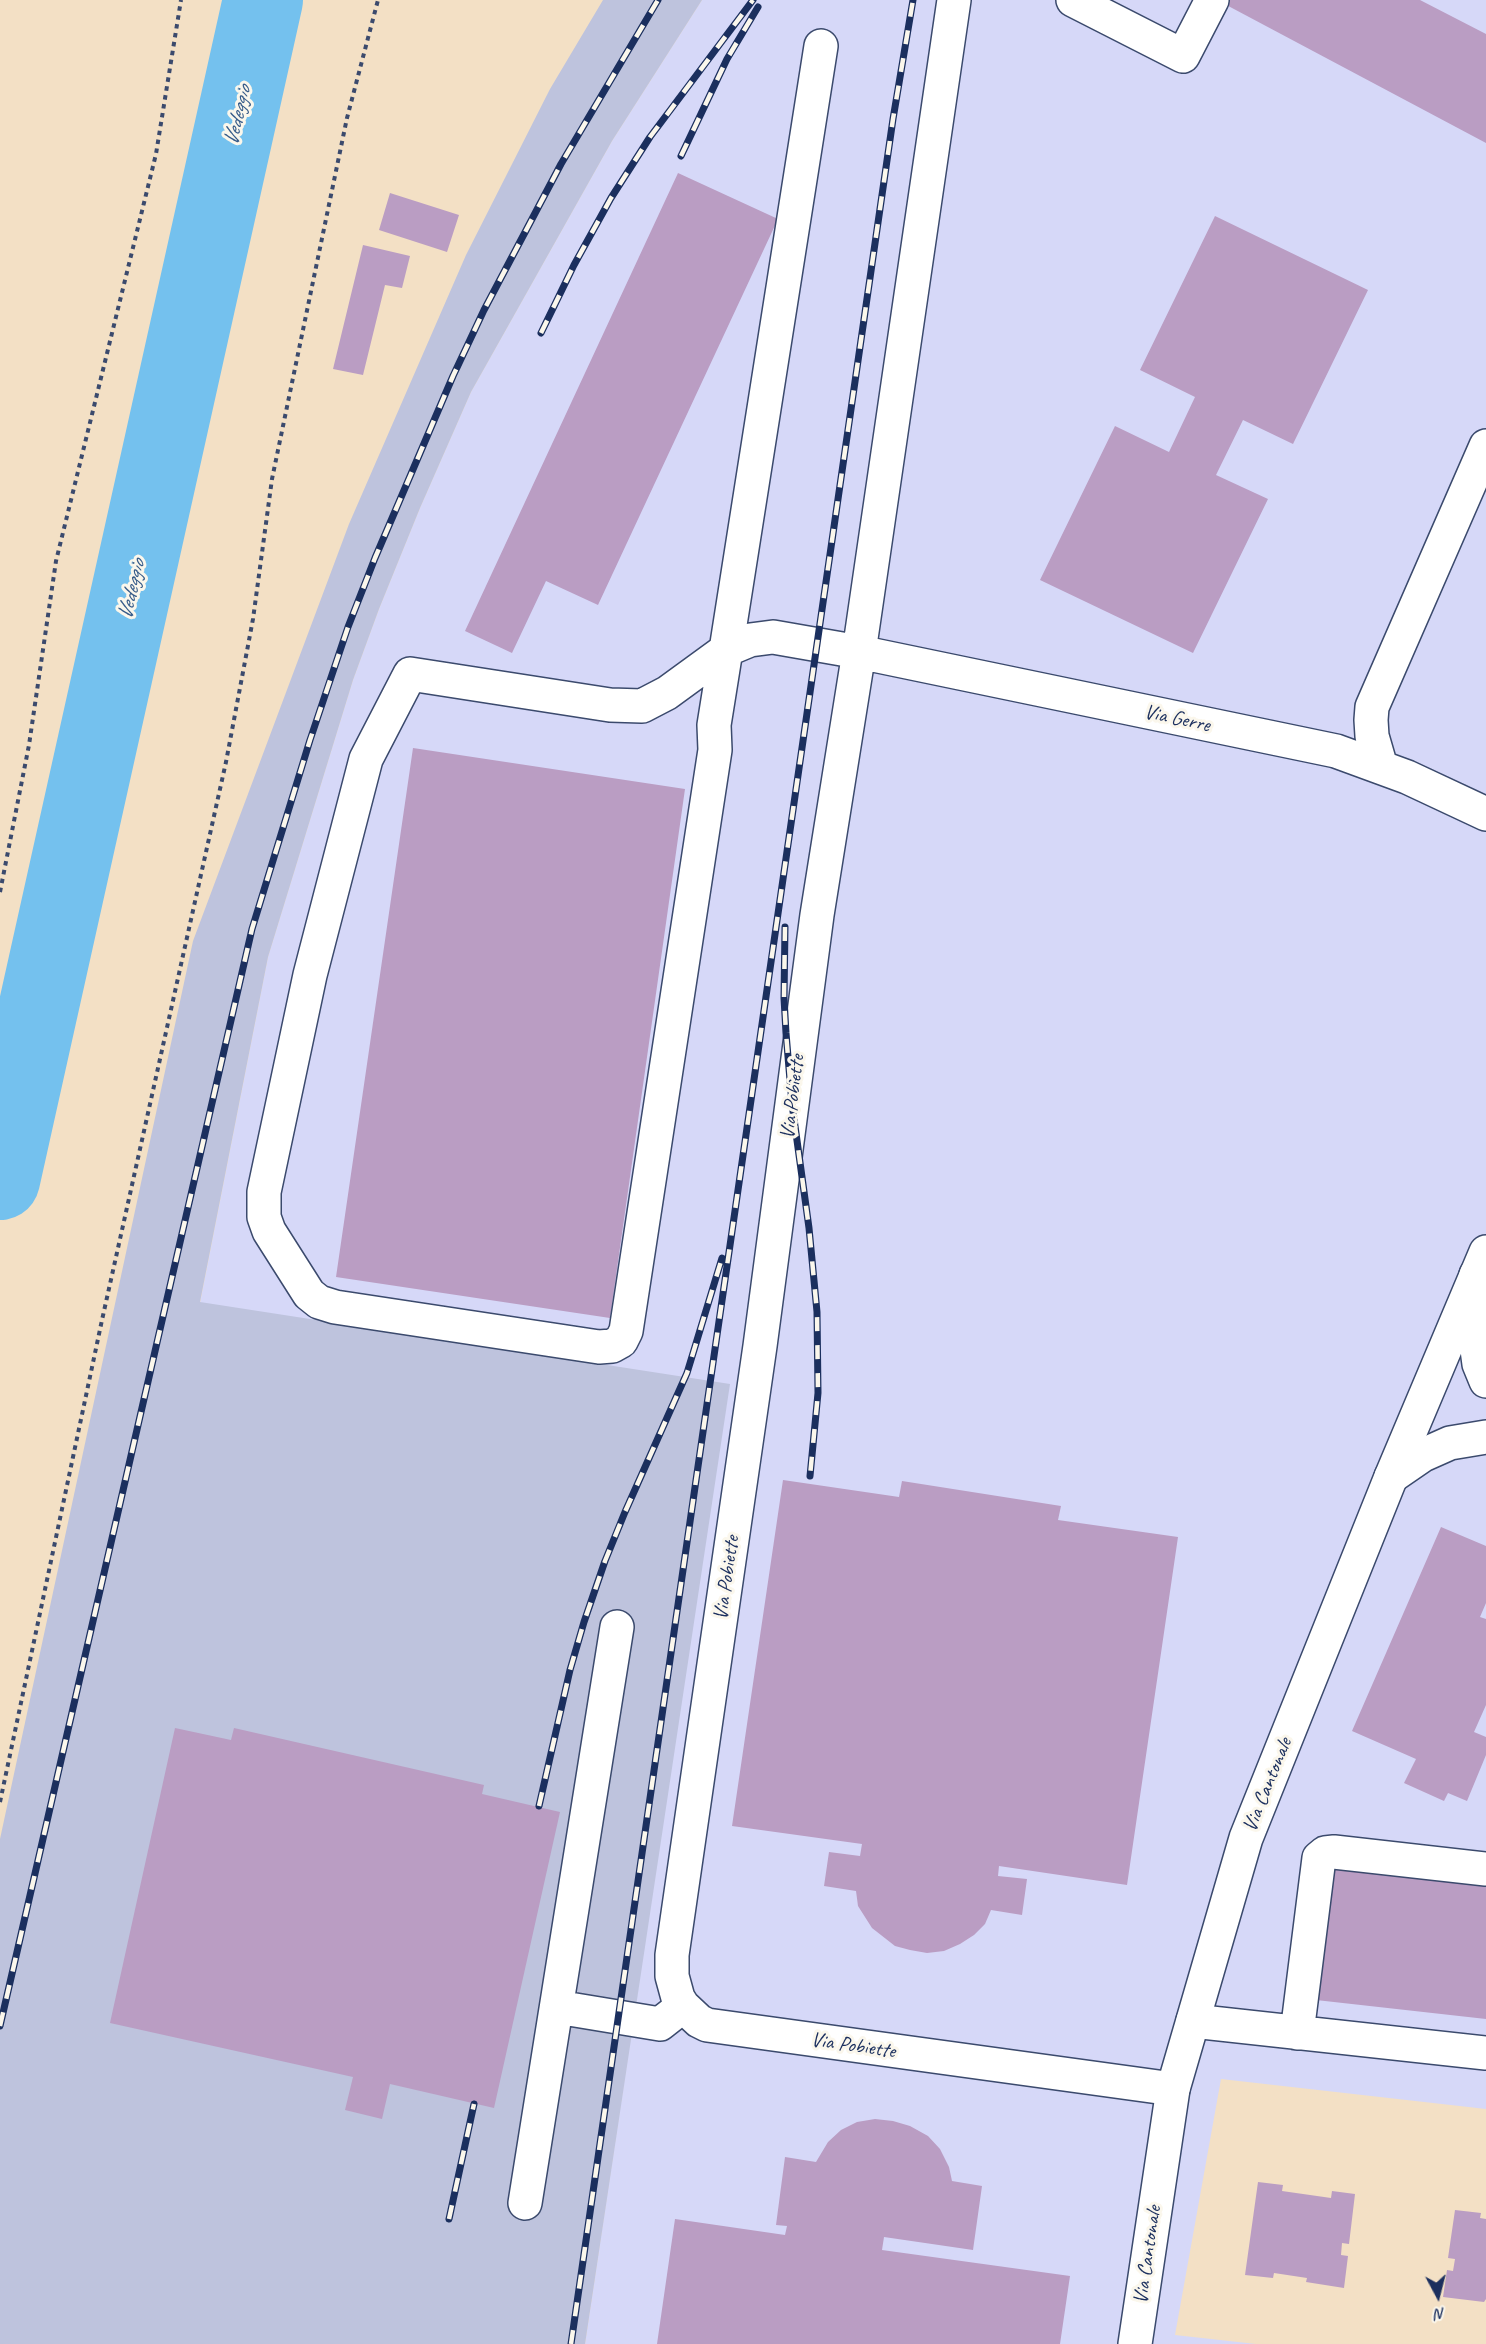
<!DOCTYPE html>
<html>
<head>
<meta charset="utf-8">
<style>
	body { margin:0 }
	#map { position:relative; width:1486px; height:2344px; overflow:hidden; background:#f3e0c5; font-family:Caveat,sans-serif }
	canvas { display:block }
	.north { position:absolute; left:1408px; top:2266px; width:60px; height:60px; -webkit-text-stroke:4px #fbf7ec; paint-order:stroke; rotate:173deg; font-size:16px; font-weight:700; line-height:24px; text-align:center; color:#1b2f5e }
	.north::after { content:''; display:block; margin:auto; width:21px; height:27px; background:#1b2f5e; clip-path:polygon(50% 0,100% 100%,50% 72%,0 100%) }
</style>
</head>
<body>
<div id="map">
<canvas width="1486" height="2344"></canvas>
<div class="north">N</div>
</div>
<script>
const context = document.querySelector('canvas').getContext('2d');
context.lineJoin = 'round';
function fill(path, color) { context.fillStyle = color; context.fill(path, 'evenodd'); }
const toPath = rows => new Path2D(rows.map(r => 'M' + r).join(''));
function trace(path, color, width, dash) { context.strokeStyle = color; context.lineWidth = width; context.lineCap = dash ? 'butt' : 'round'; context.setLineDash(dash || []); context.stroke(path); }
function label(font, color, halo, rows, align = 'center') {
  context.font = font + ' Caveat,sans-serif'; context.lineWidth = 6; context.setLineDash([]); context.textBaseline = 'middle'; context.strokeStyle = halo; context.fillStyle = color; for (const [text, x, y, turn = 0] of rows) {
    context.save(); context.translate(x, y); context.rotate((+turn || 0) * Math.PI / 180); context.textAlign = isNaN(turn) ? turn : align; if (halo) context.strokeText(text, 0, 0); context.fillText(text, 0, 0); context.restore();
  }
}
const built = toPath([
	[702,0,1486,0,1486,2109,1221,2079,1175,2335,1256,2344,585,2344,694,1613,200,1303,268,957,353,680,379,609,420,508,471,392,612,141]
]);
const industrial = toPath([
	[603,0,702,0,612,141,471,392,420,508,379,609,353,680,268,957,200,1302,730,1384,585,2344,0,2344,0,1839,193,941,349,524,466,255,550,89]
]);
const river = toPath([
	[0,1180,263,0]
]);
const building = toPath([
	[1217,0,1420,0,1486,34,1486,143],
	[678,173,778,219,598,605,546,581,512,653,465,631],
	[390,193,459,215,447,252,379,230],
	[1215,216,1368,290,1293,444,1243,420,1216,475,1268,499,1193,653,1040,580,1115,426,1169,452,1195,397,1140,370],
	[363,245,410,256,402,288,385,285,363,375,333,369],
	[413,748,685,789,610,1318,336,1277],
	[783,1480,899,1497,902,1481,1061,1506,1058,1520,1178,1537,1127,1885,999,1866,998,1876,1027,1879,1022,1915,991,1910,985,1924,974,1935,960,1944,944,1951,927,1953,910,1950,895,1946,872,1928,858,1906,856,1891,824,1886,829,1852,860,1856,862,1844,732,1826],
	[1441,1527,1486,1546,1486,1603,1480,1617,1486,1619,1486,1705,1474,1732,1486,1737,1486,1755,1467,1801,1448,1793,1444,1801,1404,1783,1416,1759,1352,1731],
	[175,1728,231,1740,234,1728,484,1785,482,1794,560,1812,494,2108,390,2084,382,2119,345,2110,353,2077,110,2023],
	[1331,1867,1486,1884,1486,2019,1316,2000],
	[875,2119,893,2121,910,2126,928,2136,940,2149,949,2167,952,2181,982,2186,973,2250,884,2237,882,2250,1070,2276,1060,2344,657,2344,675,2219,785,2235,787,2226,776,2225,785,2157,816,2162,828,2142,841,2130,857,2122],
	[1258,2182,1283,2185,1282,2191,1331,2198,1332,2191,1355,2194,1349,2244,1342,2243,1341,2255,1348,2256,1344,2288,1306,2282,1307,2278,1274,2273,1273,2278,1245,2275],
	[1455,2210,1481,2213,1480,2218,1486,2219,1486,2299,1484,2302,1443,2297,1447,2270,1453,2271,1455,2259,1448,2258]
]);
const path = toPath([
	[0,892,29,745,56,561,156,154,181,0],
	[0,1802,102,1320,226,762,253,619,272,479,347,118,378,0]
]);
const minor = toPath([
	[954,0,859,652,817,915,760,1346,672,1955,672,1976,678,1998,683,2006,699,2021,707,2025,1173,2089],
	[1073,0,1183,56,1212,0],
	[821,46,726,650,714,725,715,750,626,1331,621,1341,612,1346,599,1347,335,1307,319,1302,309,1294,269,1231,264,1217,264,1192,310,975,366,759,410,674,610,705,642,706,667,693,726,650,750,640,773,637,859,652,1336,751,1407,777,1486,814],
	[1381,767,1372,736,1371,720,1372,707,1486,446],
	[1476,1275,1476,1342,1479,1364,1486,1381],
	[1391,1477,1423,1455,1450,1443,1486,1437],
	[557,2007,660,2024,683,2006],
	[1193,2021,1486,2053],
	[1297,2033,1319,1858,1325,1853,1334,1852,1486,1869],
	[525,2203,617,1627]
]);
const major = toPath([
	[1135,2344,1173,2089,1246,1838,1391,1477,1486,1252]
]);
const rail = toPath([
	[681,156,727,59,758,7],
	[541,333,574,265,611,198,650,137,753,0],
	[785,927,784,998,786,1033,792,1104,809,1228,817,1312,818,1393,810,1476],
	[539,1806,570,1670,584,1622,605,1561,625,1512,687,1373,722,1258],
	[0,2026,252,929,310,740,348,627,375,558,453,376,484,310,561,164,658,0],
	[449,2219,474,2104],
	[571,2344,893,119,913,0]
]);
const streetNames = [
	["Via Gerre",1177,719,12],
	["Via Pobiette",793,1097,-83],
	["Via Pobiette",727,1578,-82],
	["Via Cantonale",1268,1785,-68],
	["Via Pobiette",853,2046,8],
	["Via Cantonale",1148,2255,-82]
];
const waterNames = [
	["Vedeggio",238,116,-77],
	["Vedeggio",132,590,-77]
];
fill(built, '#d6d8f8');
fill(industrial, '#bec3dd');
trace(river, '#74c1ee', 80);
fill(building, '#ba9dc3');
trace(minor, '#3b4a6d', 36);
trace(major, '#3b4a6d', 36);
trace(path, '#3b4a6d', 4, [4.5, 4.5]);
trace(minor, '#fff', 33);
trace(major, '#fff', 33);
trace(rail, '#1b2f5e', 7);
trace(rail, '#fbf7ec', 4.5, [14]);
label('21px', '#1b2f5e', '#fbf7ec', streetNames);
label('italic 22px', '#365b89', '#fbf7ec', waterNames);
</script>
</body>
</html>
